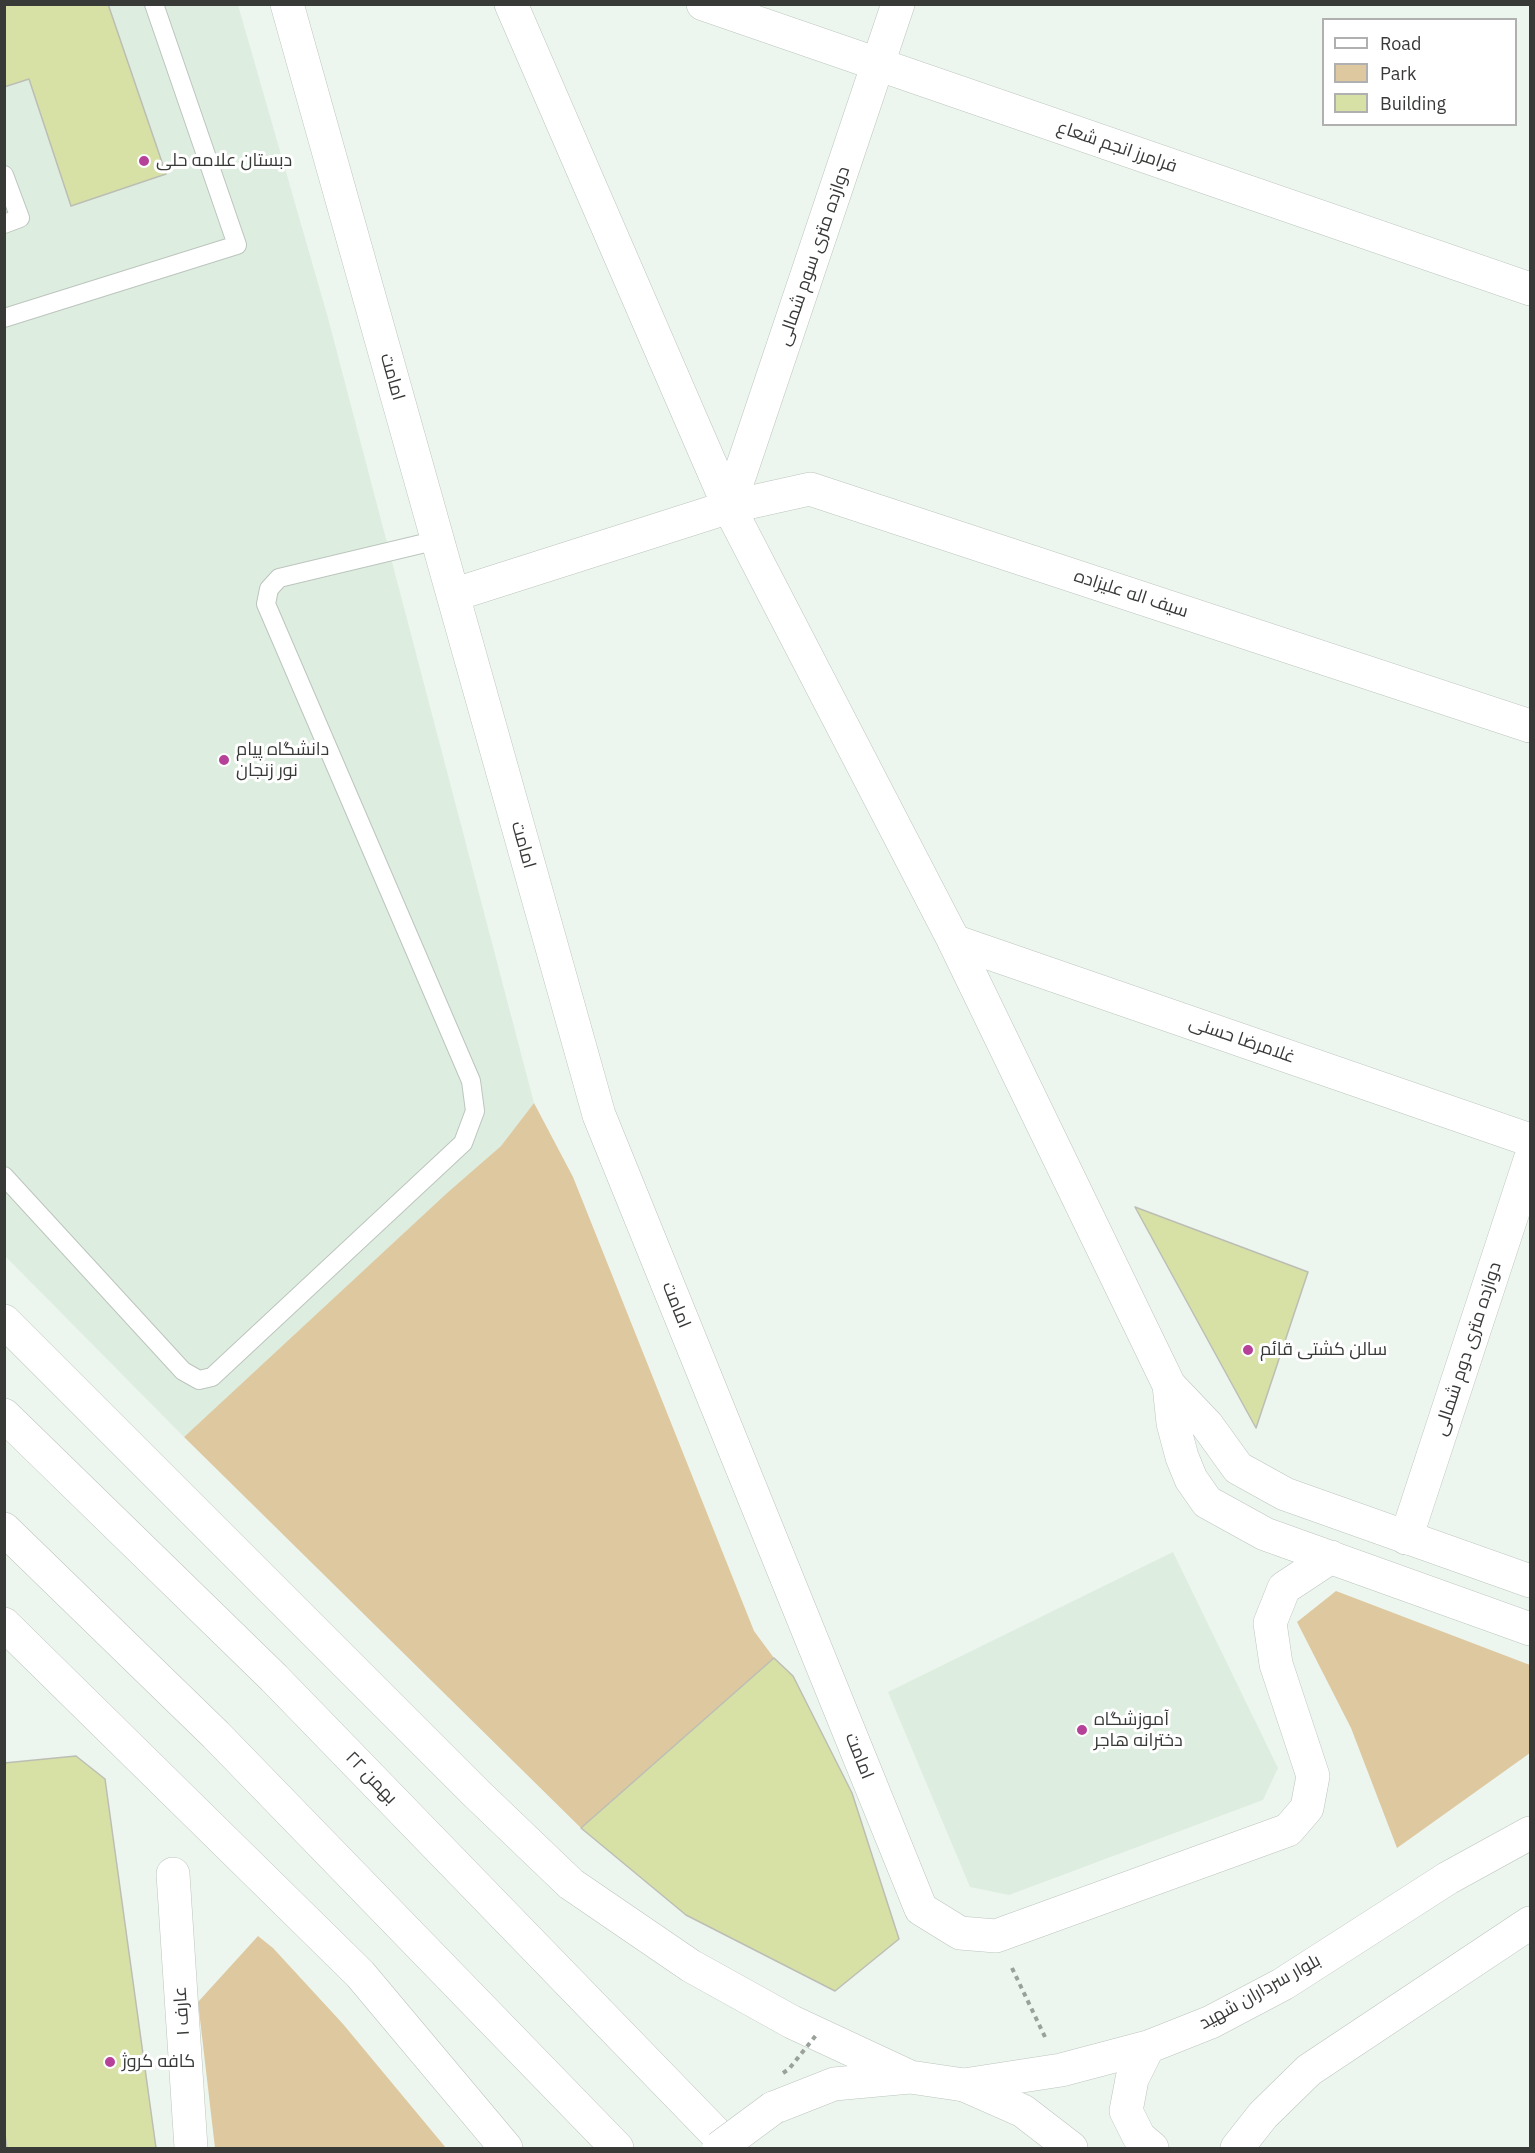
<!DOCTYPE html>
<html>
<head>
<meta charset="utf-8">
<style>
	body { margin:0 }
	#map { position:relative; width:1535px; height:2153px; overflow:hidden; background:#ecf6ee; font-family:"IBM Plex Sans",sans-serif }
	canvas { display:block }
	.frame { position:absolute; inset:0; border:6px solid #373a37; pointer-events:none }
	.legend { position:absolute; left:1322px; top:18px; width:195px; height:108px; box-sizing:border-box; background:#fff; border:2px solid #afb0af; margin:0; padding:8px 10px; list-style:none; font-size:18px; color:#373a37 }
	.legend li { display:flex; align-items:center; gap:12px; height:30px }
	.legend b { width:30px; border:2px solid #afb0af }
</style>
</head>
<body>
<div id="map">
<canvas width="1535" height="2153"></canvas>
<div class="frame"></div>
<ul class="legend">
<li><b style="height:8px;background:#fff"></b>Road</li>
<li><b style="height:16px;background:#dec8a0"></b>Park</li>
<li><b style="height:16px;background:#d7e1a6"></b>Building</li>
</ul>
</div>
<script>
const context = document.querySelector('canvas').getContext('2d');
context.lineJoin = 'round';
function fill(path, color) { context.fillStyle = color; context.fill(path, 'evenodd'); }
const toPath = rows => new Path2D(rows.map(r => 'M' + r).join(''));
function trace(path, color, width, dash) { context.strokeStyle = color; context.lineWidth = width; context.lineCap = dash ? 'butt' : 'round'; context.setLineDash(dash || []); context.stroke(path); }
function label(font, color, halo, rows, align = 'center') {
  context.font = font + ' "IBM Plex Sans",Cairo,sans-serif'; context.lineWidth = 6; context.setLineDash([]); context.textBaseline = 'middle'; context.strokeStyle = halo; context.fillStyle = color; for (const [text, x, y, turn = 0] of rows) {
    context.save(); context.translate(x, y); context.rotate((+turn || 0) * Math.PI / 180); context.textAlign = isNaN(turn) ? turn : align; if (halo) context.strokeText(text, 0, 0); context.fillText(text, 0, 0); context.restore();
  }
}
const built = toPath([
	[4,5,238,5,328,318,534,1103,501,1146,447,1193,184,1437,5,1256],
	[1173,1552,1278,1768,1263,1800,1009,1895,970,1887,888,1692]
]);
const green = toPath([
	[534,1103,573,1177,754,1631,774,1658,581,1828,184,1437,447,1193,501,1146],
	[1336,1591,1530,1665,1530,1753,1397,1848,1351,1728,1297,1622],
	[258,1936,273,1948,343,2024,446,2148,215,2148,198,2002]
]);
const building = toPath([
	[4,4,108,4,166,174,71,206,29,79,4,87,4,4],
	[1135,1207,1308,1272,1256,1428,1135,1207],
	[774,1658,793,1676,852,1793,899,1939,835,1991,686,1915,581,1828,774,1658],
	[76,1756,105,1779,156,2148,7,2148,4,2128,4,1763,76,1756]
]);
const path = toPath([
	[1012,1968,1045,2037]
]);
const service = toPath([
	[4,175,20,218,4,224],
	[4,318,237,245,154,4],
	[4,1176,183,1371,199,1380,212,1377,463,1143,475,1111,471,1081,266,604,269,589,279,578,438,540]
]);
const minor = toPath([
	[703,4,1530,289],
	[729,507,810,489,1530,726],
	[954,941,1530,1140],
	[173,1874,191,2148]
]);
const tertiary = toPath([
	[729,507,898,4],
	[1406,1538,1530,1160]
]);
const secondary = toPath([
	[287,4,599,1115,921,1909,960,1933,996,1936,1288,1830,1307,1808,1313,1776,1276,1664,1270,1623,1284,1588,1331,1557],
	[511,4,729,507,954,941,1169,1385,1207,1425,1238,1468,1285,1494,1530,1581],
	[453,595,729,507],
	[1169,1385,1173,1423,1182,1457,1191,1479,1207,1502,1265,1534,1530,1629],
	[1148,2047,1132,2079,1126,2111,1139,2137,1152,2148],
	[964,2085,1061,2070,1148,2047,1211,2022,1283,1984,1448,1878,1530,1833],
	[1237,2148,1263,2115,1309,2070,1530,1923]
]);
const trunk = toPath([
	[4,1321,477,1794,571,1884,691,1966,792,2022,910,2077],
	[4,1415,274,1678,730,2148],
	[4,1529,216,1735,617,2148],
	[4,1624,360,1974,506,2148],
	[773,2108,834,2084,910,2077,964,2085,1023,2111,1071,2148]
]);
const pathBridge = toPath([
	[783,2073,789,2069,817,2034]
]);
const trunkBridge = toPath([
	[719,2148,773,2108]
]);
const markers = [
	[144,161,6,"#b64198"],
	[224,760,6,"#b64198"],
	[1248,1350,6,"#b64198"],
	[1082,1730,6,"#b64198"],
	[110,2062,6,"#b64198"]
];
const streetNames = [
	["فرامرز انجم شعاع",1117,147,19],
	["دوازده متری سوم شمالی",814,256,-71],
	["امامت",392,377,74],
	["سیف اله علیزاده",1131,594,18],
	["امامت",523,845,74],
	["غلامرضا حسنی",1242,1040,19],
	["امامت",676,1305,68],
	["دوازده متری دوم شمالی",1468,1349,-72],
	["امامت",859,1756,68],
	["۲۲ بهمن",371,1778,46],
	["بلوار سرداران شهید",1260,1992,-29],
	["عارف ۱",182,2011,-94]
];
const poiNames = [
	["دبستان علامه حلی",156,161],
	["دانشگاه پیام",236,750],
	["نور زنجان",236,771],
	["سالن کشتی قائم",1260,1350],
	["آموزشگاه",1094,1720],
	["دخترانه هاجر",1094,1741],
	["کافه کروژ",122,2062]
];
fill(built, '#ddeddf');
fill(green, '#dec8a0');
fill(building, '#d7e1a6');
trace(building, '#bcbeb4', 1.5);
trace(service, '#bcc5be', 20);
trace(minor, '#bcc5be', 34);
trace(tertiary, '#bcc5be', 34);
trace(secondary, '#bcc5be', 34);
trace(trunk, '#bcc5be', 34);
trace(path, '#9aa19b', 4, [4.5, 4.5]);
trace(service, '#fff', 18);
trace(minor, '#fff', 33);
trace(tertiary, '#fff', 33);
trace(secondary, '#fff', 33);
trace(trunk, '#fff', 33);
trace(trunkBridge, '#bcc5be', 34, []);
trace(pathBridge, '#9aa19b', 4, [4.5, 4.5]);
trace(trunkBridge, '#fff', 33);
for (const [x, y, r, color] of markers) { const dot = new Path2D(); dot.arc(x, y, r, 0, 2 * Math.PI); context.fillStyle = color; context.fill(dot); trace(dot, '#fff', 2); }
label('18px', '#373a37', '#fff', streetNames);
label('18px', '#373a37', '#fff', poiNames, 'left');
</script>
</body>
</html>
